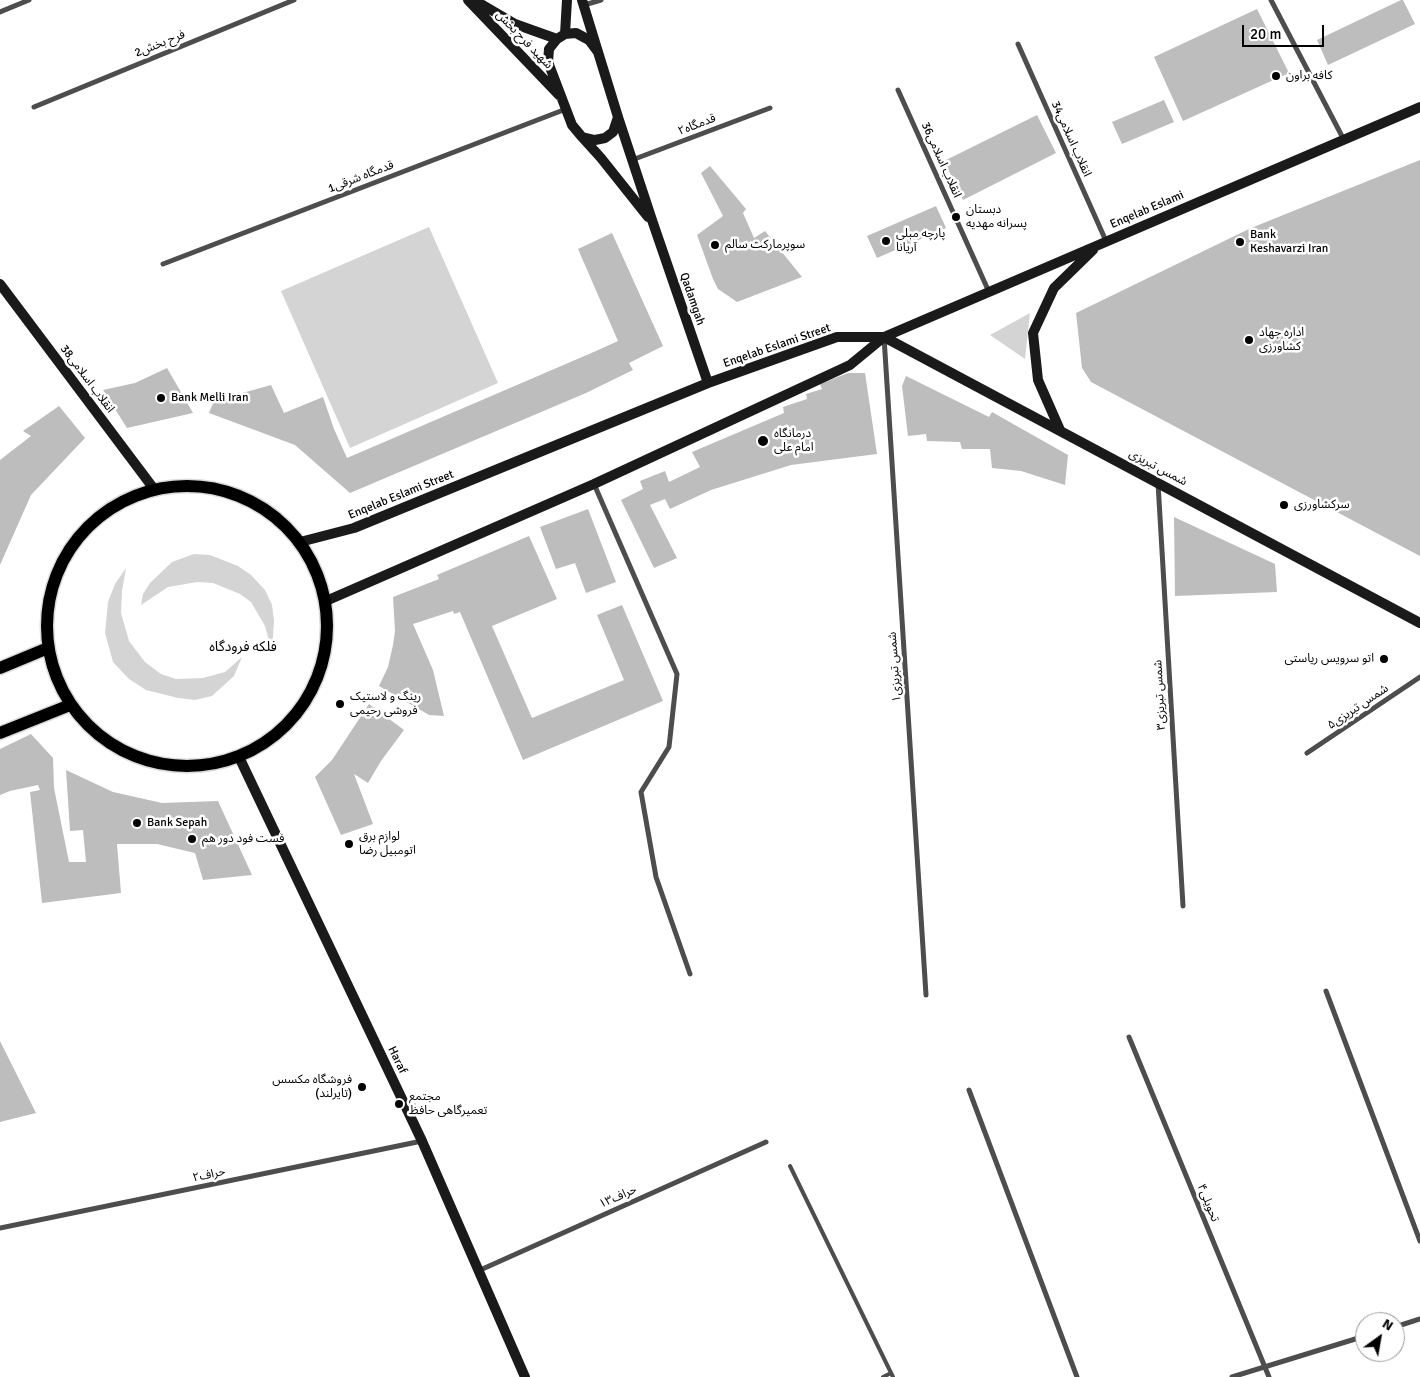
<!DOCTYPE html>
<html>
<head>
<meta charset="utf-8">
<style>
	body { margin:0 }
	#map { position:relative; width:1420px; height:1377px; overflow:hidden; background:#fff; font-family:Signika,sans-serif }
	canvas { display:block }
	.north { position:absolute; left:1355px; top:1312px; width:50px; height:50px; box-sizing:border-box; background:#fff; border:1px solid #999; border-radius:50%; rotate:32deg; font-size:14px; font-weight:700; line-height:20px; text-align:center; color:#000 }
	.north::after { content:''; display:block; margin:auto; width:18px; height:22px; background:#000; clip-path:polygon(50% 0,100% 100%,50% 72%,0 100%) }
	.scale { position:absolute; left:1242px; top:25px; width:82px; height:22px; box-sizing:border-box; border:2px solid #000; border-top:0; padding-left:6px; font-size:15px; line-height:18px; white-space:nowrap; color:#000; -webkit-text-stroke:4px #fff; paint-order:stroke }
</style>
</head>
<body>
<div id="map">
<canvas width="1420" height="1377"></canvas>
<div class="north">N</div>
<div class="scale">20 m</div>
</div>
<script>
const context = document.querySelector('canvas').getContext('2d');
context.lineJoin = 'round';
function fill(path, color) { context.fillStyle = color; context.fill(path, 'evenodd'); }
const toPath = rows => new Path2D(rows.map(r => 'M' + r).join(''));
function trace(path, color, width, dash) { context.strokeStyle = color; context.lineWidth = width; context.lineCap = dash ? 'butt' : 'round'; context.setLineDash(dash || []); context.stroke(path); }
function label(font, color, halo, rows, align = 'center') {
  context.font = font + ' Signika,"Noto Sans Arabic",sans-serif'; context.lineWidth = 5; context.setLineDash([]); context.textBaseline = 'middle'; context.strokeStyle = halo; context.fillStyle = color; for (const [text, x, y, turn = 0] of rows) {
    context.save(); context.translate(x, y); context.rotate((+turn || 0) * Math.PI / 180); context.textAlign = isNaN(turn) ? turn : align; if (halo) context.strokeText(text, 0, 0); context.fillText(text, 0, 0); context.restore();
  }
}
const green = toPath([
	[429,227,498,383,350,448,281,291],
	[1030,313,1025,359,990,335],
	[194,554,210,555,238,566,251,575,265,590,272,605,274,621,272,651,265,626,251,602,240,594,213,583,197,582,168,587,141,605,143,594,150,583,172,562],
	[126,568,122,591,121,613,129,641,145,662,161,674,176,679,203,678,225,672,242,657,234,676,212,696,195,700,178,698,146,690,129,679,113,662,105,633,108,602,115,584]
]);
const building = toPath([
	[1401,0,1403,0,1415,24,1328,65,1317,40],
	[1257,9,1289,73,1183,121,1154,57],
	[1164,100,1174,122,1122,144,1112,122],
	[1037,115,1056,153,963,200,944,161],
	[1420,160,1420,556,1091,382,1082,368,1076,313,1251,228],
	[710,166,746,209,743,213,754,238,765,231,802,277,737,302,718,289,713,279,697,235,723,216,701,173],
	[936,206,946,228,877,258,867,236],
	[612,233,663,346,629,363,633,370,586,393,350,493,295,445,209,413,214,401,271,385,284,413,323,397,334,429,347,458,596,351,618,341,578,249],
	[167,368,193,413,127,428,103,390,135,383],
	[848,373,865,373,877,454,791,465,711,490,670,509,665,499,650,505,677,558,654,568,621,500,643,489,640,481,665,471,669,482,700,467,692,452,784,413,783,407,807,399,806,394,822,389,820,384],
	[906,376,989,417,992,412,1068,455,1065,485,1021,471,992,468,990,449,962,449,960,442,927,441,926,434,908,436,902,386],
	[59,406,85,438,31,495,0,565,0,460,31,436,23,431],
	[588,509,616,582,586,593,575,563,556,569,540,527],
	[1174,517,1275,564,1277,592,1175,596],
	[529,536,557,599,492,626,532,718,624,680,597,615,622,605,663,701,523,760,460,612,454,614,453,611,413,624,433,670,444,716,429,715,379,686,388,667,393,645,395,631,393,597,439,579,437,575],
	[369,704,404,730,381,761,368,783,354,774,373,824,341,835,315,777,332,760],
	[31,734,53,758,54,788,69,862,86,862,83,830,70,831,66,770,113,792,162,803,218,801,252,875,203,880,195,853,157,844,117,844,121,893,42,903,30,792,40,790,38,785,10,791,0,795,0,749],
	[0,1041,36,1113,0,1122]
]);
const lane = toPath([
	[790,1166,893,1377],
	[883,1377,891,1373]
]);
const street = toPath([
	[1271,0,1344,140],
	[584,5,601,0],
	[0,12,29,0],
	[1018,44,1106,241],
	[898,90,989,292],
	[34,107,294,0],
	[632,160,770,108],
	[163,264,566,109],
	[884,337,926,995],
	[1158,483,1183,906],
	[594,484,677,674,669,747,641,792,656,877,690,974],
	[1307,753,1420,677],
	[1326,991,1420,1241],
	[1129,1037,1269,1377],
	[969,1090,1077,1377],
	[0,1228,422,1141],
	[478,1271,766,1142],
	[1395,1327,1420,1319],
	[1232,1377,1365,1336]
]);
const secondary = toPath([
	[468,0,559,95],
	[474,0,515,24,557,39],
	[582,0,618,117,613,132,605,138,595,140,582,137,572,125,548,62,549,49,557,39,565,34,576,33,589,40,598,52],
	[565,34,567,0],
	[618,117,653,223,708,383],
	[582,137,601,158,648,217],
	[0,284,154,489],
	[1060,430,1038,380,1033,333,1054,288,1093,250],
	[300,542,354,528,708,383,837,337,884,337,1420,623],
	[326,601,594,484,850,365,884,337,1420,107],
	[239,757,422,1141,525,1377]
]);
const primary = toPath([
	'47 626a140 140 0 1 1 280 0a140 140 0 1 1-280 0Z',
	[0,668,48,648],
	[0,733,70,705]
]);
const markers = [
	[1276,76,5,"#000"],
	[956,217,5,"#000"],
	[886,241,5,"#000"],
	[1240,242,5,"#000"],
	[715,245,5,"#000"],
	[1249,340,5,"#000"],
	[161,398,5,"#000"],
	[763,441,6,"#000"],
	[1284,505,5,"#000"],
	[1384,659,5,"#000"],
	[340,704,5,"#000"],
	[137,823,5,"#000"],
	[192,839,5,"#000"],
	[349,844,5,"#000"],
	[362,1087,5,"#000"],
	[399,1104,5,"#000"]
];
const streetNames = [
	["شهید فرح بخش",524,40,46],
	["2فرح بخش",160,44,-22],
	["قدمگاه۲",697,125,-21],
	["34انقلاب اسلامی",1071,139,66],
	["36انقلاب اسلامی",941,160,66],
	["1قدمگاه شرقی",361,177,-21],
	["Enqelab Eslami",1147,210,-23],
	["Qadamgah",692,299,71],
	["Enqelab Eslami Street",777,346,-19],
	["38انقلاب اسلامی",87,379,53],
	["شمس تبریزی",1158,468,28],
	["Enqelab Eslami Street",401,495,-22],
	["شمس تبریزی۱",895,667,-94],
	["شمس تبریزی۳",1160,695,-93],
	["۵شمس تبریزی",1358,707,-34],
	["Haraf",397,1060,64],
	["حراف۲",209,1175,-12],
	["حراف۱۳",618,1197,-24],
	["تحویلی۴",1208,1203,68]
];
const poiNames = [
	["کافه براون",1286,76],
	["دبستان",966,210],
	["پسرانه مهدیه",966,224],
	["پارچه مبلی",896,234],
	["آریانا",896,248],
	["Bank",1250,235],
	["Keshavarzi Iran",1250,249],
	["سوپرمارکت سالم",725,245],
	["اداره جهاد",1259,333],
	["کشاورزی",1259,347],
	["Bank Melli Iran",171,398],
	["درمانگاه",774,434],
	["امام علی",774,448],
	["سرکشاورزی",1294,505],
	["اتو سرویس ریاستی",1374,659,"right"],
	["رینگ و لاستیک",350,697],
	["فروشی رحیمی",350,711],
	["Bank Sepah",147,823],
	["لوازم برق",359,837],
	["اتومبیل رضا",359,851],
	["فست فود دور هم",202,839],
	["فروشگاه مکسس",352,1080,"right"],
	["(تایرلند)",352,1094,"right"],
	["مجتمع",409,1097],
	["تعمیرگاهی حافظ",409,1111]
];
const neighbourhoodNames = [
	["فلکه فرودگاه",243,647]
];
fill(green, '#d4d4d4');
fill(building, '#bdbdbd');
trace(primary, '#dbdbdb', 15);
trace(lane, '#4d4d4d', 4);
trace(street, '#4d4d4d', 5);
trace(secondary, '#1a1a1a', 10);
trace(primary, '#000', 12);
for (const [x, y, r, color] of markers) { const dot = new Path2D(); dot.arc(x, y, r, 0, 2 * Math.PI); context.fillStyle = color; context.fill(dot); trace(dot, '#fff', 2); }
label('12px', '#000', '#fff', streetNames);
label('12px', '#000', '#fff', poiNames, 'left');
label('14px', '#000', '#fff', neighbourhoodNames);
</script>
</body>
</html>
